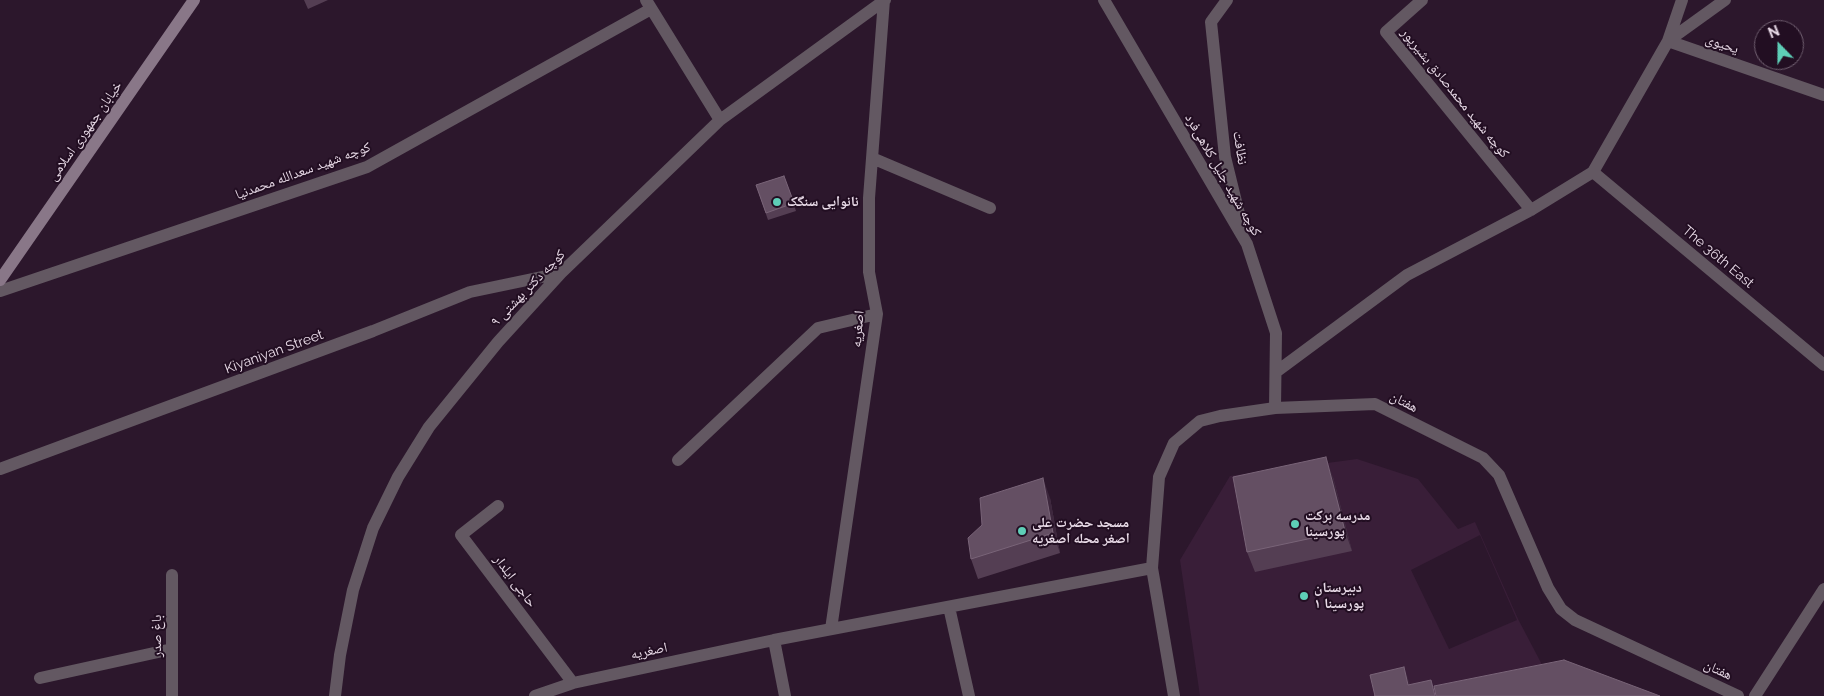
<!DOCTYPE html>
<html>
<head>
<meta charset="utf-8">
<style>
	body { margin:0 }
	#map { position:relative; width:1824px; height:696px; overflow:hidden; background:#2c172c; font-family:Raleway,sans-serif }
	canvas { display:block }
	.north { position:absolute; left:1754px; top:20px; width:50px; height:50px; box-sizing:border-box; background:#220e22; border:1px solid #716071; border-radius:50%; rotate:338deg; font-size:14px; font-weight:700; line-height:20px; text-align:center; color:#e8dae7 }
	.north::after { content:''; display:block; margin:auto; width:18px; height:22px; background:#5eceb7; clip-path:polygon(50% 0,100% 100%,50% 72%,0 100%) }
</style>
</head>
<body>
<div id="map">
<canvas width="1824" height="696"></canvas>
<div class="north">N</div>
</div>
<script>
const context = document.querySelector('canvas').getContext('2d');
context.lineJoin = 'round';
function fill(path, color) { context.fillStyle = color; context.fill(path, 'evenodd'); }
const toPath = rows => new Path2D(rows.map(r => 'M' + r).join(''));
function trace(path, color, width, dash) { context.strokeStyle = color; context.lineWidth = width; context.lineCap = dash ? 'butt' : 'round'; context.setLineDash(dash || []); context.stroke(path); }
function label(font, color, halo, rows, align = 'center') {
  context.font = font + ' Raleway,"Noto Naskh Arabic",sans-serif'; context.lineWidth = 4; context.setLineDash([]); context.textBaseline = 'middle'; context.strokeStyle = halo; context.fillStyle = color; for (const [text, x, y, turn = 0] of rows) {
    context.save(); context.translate(x, y); context.rotate((+turn || 0) * Math.PI / 180); context.textAlign = isNaN(turn) ? turn : align; if (halo) context.strokeText(text, 0, 0); context.fillText(text, 0, 0); context.restore();
  }
}
const built = toPath([
	[1357,459,1418,479,1458,529,1475,522,1518,619,1549,678,1628,696,1200,696,1180,560,1230,476],
	[1480,535,1517,620,1449,649,1411,570]
]);
const street = toPath([
	[646,0,720,120],
	[1104,0,1247,244,1276,333,1275,408],
	[1227,0,1211,22,1225,157,1243,230],
	[1422,0,1386,32,1531,210],
	[1668,41,1824,95],
	[1668,41,1725,0],
	[872,158,990,208],
	[1593,172,1824,365],
	[0,291,367,167,651,9],
	[1276,372,1407,275,1531,210,1593,172,1668,41,1682,0],
	[678,460,818,328,877,314],
	[0,469,373,331,470,292,561,273],
	[498,506,461,535,573,683],
	[949,607,969,696],
	[831,629,877,314,869,272,869,198,884,0],
	[774,640,785,696],
	[40,678,172,649],
	[172,696,172,575],
	[335,696,340,655,353,590,373,528,398,477,429,427,498,342,561,273,720,120,885,0],
	[535,696,573,683,774,640,1152,568],
	[1174,696,1152,568,1159,477,1174,443,1200,421,1220,416,1275,408,1375,404,1483,458,1499,475,1548,588,1561,609,1575,620,1738,696],
	[1755,696,1824,589]
]);
const secondary = toPath([
	[0,280,194,0]
]);
const wall = toPath([
	[304,0,328,0,308,9],
	[784,176,796,211,768,220,756,185],
	[1333,477,1352,551,1255,572,1247,552],
	[1050,498,1060,553,978,579,971,559]
]);
const shadedWall = toPath([
	[1326,457,1333,477,1352,551,1345,531],
	[1043,478,1050,498,1060,553,1053,533],
	[1404,667,1411,686,1408,685]
]);
const building = toPath([
	[784,176,794,203,766,213,756,185,784,176],
	[1326,457,1345,531,1247,552,1233,477,1326,457],
	[1043,478,1053,533,971,559,968,538,982,525,980,498,1043,478],
	[1564,660,1660,696,1436,696,1434,686,1564,660],
	[1404,667,1408,685,1431,680,1435,696,1374,696,1375,696,1370,675,1404,667]
]);
const markers = [
	[777,202,5,"#5eceb7"],
	[1295,524,5,"#5eceb7"],
	[1022,531,5,"#5eceb7"],
	[1304,596,5,"#5eceb7"]
];
const streetNames = [
	["یحیوی",1722,44,19],
	["کوچه شهید محمدصادق بشیرپور",1455,93,51],
	["خیابان جمهوری اسلامی",85,131,-55],
	["نظافت",1240,148,81],
	["کوچه شهید سعدالله محمدنیا",303,171,-20],
	["کوچه شهید جلیل کلاهی‌فرد",1223,175,60],
	["The 36th East",1718,257,40],
	["کوچه دکتر بهشتی ۹",528,288,-46],
	["اصغریه",858,329,-85],
	["Kiyaniyan Street",274,352,-20],
	["هفتان",1404,402,27],
	["حاجی ایلدار",515,581,53],
	["باغ صدر",157,636,-90],
	["اصغریه",649,651,-12],
	["هفتان",1718,670,25]
];
const poiNames = [
	["نانوایی سنگک",787,202],
	["مدرسه برکت",1305,516],
	["پورسینا",1305,532],
	["مسجد حضرت علی",1032,523],
	["اصغر محله اصغریه",1032,539],
	["دبیرستان",1314,588],
	["پورسینا ۱",1314,604]
];
fill(built, '#391e38');
trace(street, '#635862', 12);
trace(secondary, '#897788', 12);
fill(wall, '#543e53');
fill(shadedWall, '#3d273d');
fill(building, '#644f63');
trace(building, '#796478', 1);
for (const [x, y, r, color] of markers) { const dot = new Path2D(); dot.arc(x, y, r, 0, 2 * Math.PI); context.fillStyle = color; context.fill(dot); trace(dot, '#220e22', 2); }
label('14px', '#e8dae7', '#220e22', streetNames);
label('bold 14px', '#e8dae7', '#220e22', poiNames, 'left');
</script>
</body>
</html>
